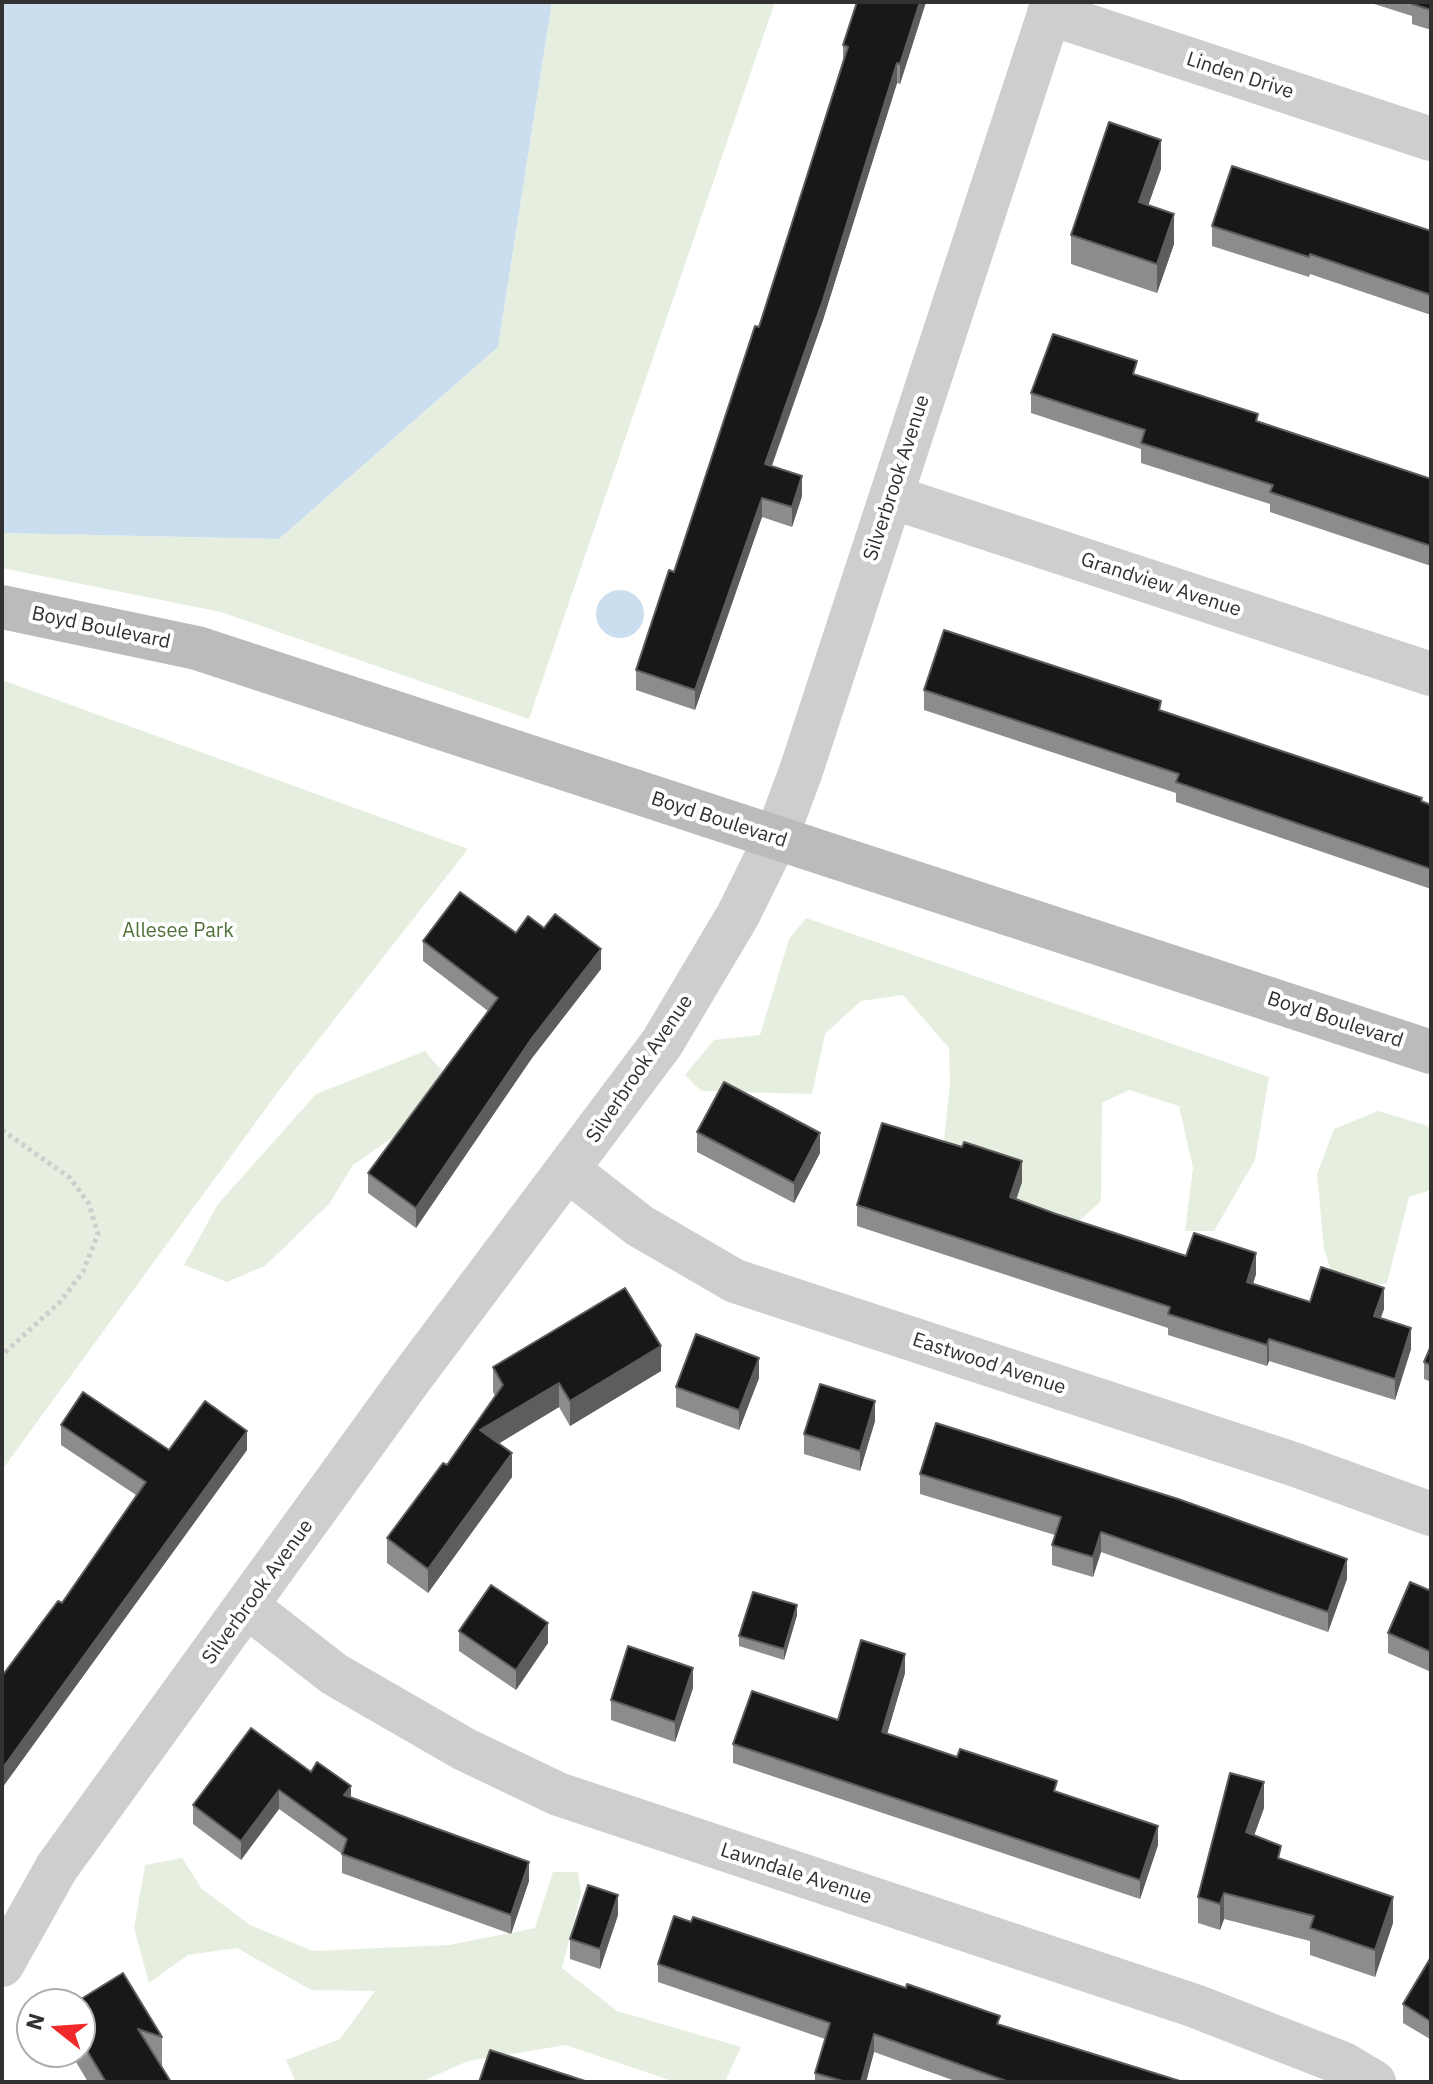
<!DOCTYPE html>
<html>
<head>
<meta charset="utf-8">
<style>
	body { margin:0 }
	#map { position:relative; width:1433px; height:2084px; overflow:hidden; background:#fff; font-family:"IBM Plex Sans",sans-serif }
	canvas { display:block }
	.frame { position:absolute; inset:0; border:4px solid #313131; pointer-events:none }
	.north { position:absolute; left:16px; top:1988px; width:80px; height:80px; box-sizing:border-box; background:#fff; border:2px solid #adadad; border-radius:50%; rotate:287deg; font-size:22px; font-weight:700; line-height:32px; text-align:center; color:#313131 }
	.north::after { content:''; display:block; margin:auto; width:28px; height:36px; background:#f2292a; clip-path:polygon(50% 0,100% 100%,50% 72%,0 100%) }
</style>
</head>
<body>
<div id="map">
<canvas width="1433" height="2084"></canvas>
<div class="frame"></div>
<div class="north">N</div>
</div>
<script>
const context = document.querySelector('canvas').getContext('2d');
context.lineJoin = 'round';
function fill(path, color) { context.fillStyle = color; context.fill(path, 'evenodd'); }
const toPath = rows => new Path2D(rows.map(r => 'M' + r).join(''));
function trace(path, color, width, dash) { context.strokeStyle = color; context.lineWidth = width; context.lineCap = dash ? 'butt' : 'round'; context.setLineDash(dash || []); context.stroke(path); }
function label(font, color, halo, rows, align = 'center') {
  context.font = font + ' "IBM Plex Sans",sans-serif'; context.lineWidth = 8; context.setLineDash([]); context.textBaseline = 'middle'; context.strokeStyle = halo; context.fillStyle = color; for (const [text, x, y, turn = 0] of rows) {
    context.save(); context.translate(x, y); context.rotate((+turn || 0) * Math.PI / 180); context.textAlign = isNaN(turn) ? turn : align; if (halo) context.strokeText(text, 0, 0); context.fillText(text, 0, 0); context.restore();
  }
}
const green = toPath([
	[552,2,775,2,529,719,221,612,2,568,2,533,279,539,498,347],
	[2,680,468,849,283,1085,2,1470],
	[806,918,1269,1077,1255,1160,1214,1231,1185,1231,1193,1168,1179,1106,1129,1090,1102,1103,1101,1201,1076,1224,941,1169,950,1083,949,1048,903,995,861,1001,825,1034,812,1094,701,1091,685,1075,714,1040,760,1035,789,939],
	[425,1051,442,1071,405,1129,353,1165,329,1204,265,1266,227,1282,184,1265,218,1204,316,1094],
	[1378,1111,1431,1127,1431,1190,1409,1197,1387,1283,1364,1287,1336,1286,1324,1249,1317,1174,1334,1129],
	[182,1858,202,1889,250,1925,313,1951,449,1945,535,1928,553,1872,578,1872,581,1893,562,1968,617,2011,741,2047,725,2082,675,2082,566,2045,468,2061,421,2082,296,2082,286,2060,340,2039,375,1991,311,1990,237,1948,188,1955,149,1983,134,1928,145,1865]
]);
const water = toPath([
	[2,2,552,2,498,347,279,539,2,533],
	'596 614a24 24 0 1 1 48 0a24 24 0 1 1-48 0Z'
]);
const path = toPath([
	[2,1130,70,1178,89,1204,98,1234,83,1272,59,1303,2,1355]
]);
const street = toPath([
	[1049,13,1431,139],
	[892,497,1431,674],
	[569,1171,640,1226,735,1281,1296,1465,1431,1514],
	[248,1607,334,1674,464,1749,558,1794,1195,2006,1344,2064,1374,2082],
	[2,1965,57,1867,410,1379,662,1043,738,915,776,838,801,771,1053,2]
]);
const secondary = toPath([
	[2,607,197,648,1431,1052]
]);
const wall = toPath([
	[857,2,926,2,900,84,897,83,823,320,772,466,802,496,792,527,762,517,695,710,636,690,636,670,674,572,759,327,843,60,843,45],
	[1368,2,1431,2,1431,30,1412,24,1412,16],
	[1161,169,1148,206,1174,244,1157,293,1071,264,1071,235],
	[1212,226,1431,231,1431,315,1310,274,1309,277,1212,246],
	[1137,375,1258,421,1431,479,1431,566,1270,512,1270,504,1141,463,1141,449,1031,413,1031,393],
	[924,690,1161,710,1431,805,1431,889,1176,802,1176,793,924,710],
	[516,933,601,969,532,1058,416,1228,368,1193,368,1173,488,1011,423,961,423,941],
	[697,1132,820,1153,794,1203,697,1152],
	[1022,1182,1016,1199,1056,1214,1186,1256,1256,1274,1253,1284,1310,1302,1384,1309,1380,1318,1411,1349,1395,1400,1269,1361,1267,1366,1168,1335,1168,1328,857,1226,857,1205],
	[1431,1346,1431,1382,1424,1379,1424,1362],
	[493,1367,661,1371,570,1426,559,1407,499,1443,512,1477,428,1593,387,1563,387,1538,447,1465,495,1396,493,1392],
	[759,1378,739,1430,676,1407,676,1387],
	[875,1421,860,1471,804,1454,804,1434],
	[61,1425,169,1450,247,1450,2,1788,2,1676,62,1603,136,1495,61,1445],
	[920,1474,1347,1579,1328,1632,1101,1552,1093,1577,1052,1565,1052,1545,1055,1535,920,1494],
	[1431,1591,1431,1672,1388,1653,1388,1633],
	[797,1615,784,1660,739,1646,739,1636],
	[459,1631,548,1643,516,1690,459,1651],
	[905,1673,887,1734,1057,1792,1158,1845,1140,1899,733,1763,733,1744,838,1720],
	[693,1688,675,1742,611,1720,611,1700],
	[1431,1712,1431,1728,1429,1727,1429,1717],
	[311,1772,351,1798,529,1881,511,1934,342,1873,342,1854,279,1809,241,1860,193,1824,193,1805],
	[1264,1808,1254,1835,1281,1859,1393,1923,1375,1977,1310,1955,1310,1941,1224,1919,1220,1930,1198,1923,1198,1897],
	[618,1915,600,1969,570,1959,570,1939],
	[1431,1957,1431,2037,1430,2039,1403,2023,1403,2004],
	[658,1964,1000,2025,1183,2082,958,2082,874,2052,866,2082,815,2082,815,2073,825,2039,658,1982],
	[80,2004,162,2037,162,2066,161,2065,171,2082,88,2082,70,2052,80,2052]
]);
const shadedWall = toPath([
	[920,2,926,2,900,84,900,64],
	[897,63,897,83,823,320,765,484,765,464],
	[1161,140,1161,169,1139,231,1139,202],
	[1174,214,1174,244,1157,293,1157,264],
	[802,476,802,496,792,527,792,507],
	[762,498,762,517,695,710,695,690],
	[601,949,601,969,532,1058,416,1228,416,1208,532,1038],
	[820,1133,820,1153,794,1203,794,1183],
	[1022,1161,1022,1182,1010,1218,1010,1197],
	[1256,1253,1256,1274,1247,1303,1247,1282],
	[1384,1288,1384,1309,1374,1338,1374,1316],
	[1411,1328,1411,1349,1395,1400,1395,1379],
	[1269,1339,1269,1361,1267,1366,1267,1345],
	[661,1346,661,1371,570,1426,570,1401],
	[759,1358,759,1378,739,1430,739,1410],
	[559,1383,559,1407,480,1455,480,1430],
	[875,1401,875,1421,860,1471,860,1451],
	[247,1431,247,1450,2,1788,2,1769],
	[512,1453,512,1477,428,1593,428,1569],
	[1101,1532,1101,1552,1093,1577,1093,1557],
	[1347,1559,1347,1579,1328,1632,1328,1612],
	[797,1605,797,1615,784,1660,784,1649],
	[548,1623,548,1643,516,1690,516,1670],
	[905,1654,905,1673,882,1751,882,1732],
	[693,1668,693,1688,675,1742,675,1722],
	[1264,1782,1264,1808,1246,1858,1246,1832],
	[351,1786,351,1805,344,1795],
	[279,1790,279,1809,241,1860,241,1841],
	[1158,1826,1158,1845,1140,1899,1140,1880],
	[529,1862,529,1881,511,1934,511,1915],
	[1224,1893,1224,1919,1220,1930,1220,1904],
	[618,1895,618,1915,600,1969,600,1949],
	[1393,1897,1393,1923,1375,1977,1375,1950],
	[874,2034,874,2052,866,2082,861,2082]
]);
const building = toPath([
	[857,2,920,2,900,64,897,63,823,300,765,464,802,476,792,507,762,498,695,690,636,670,669,570,674,572,755,326,759,327,848,47,843,45,857,2],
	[1413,2,1431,2,1431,10,1412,4,1413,2],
	[1109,122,1161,140,1139,202,1174,214,1157,264,1071,235,1109,122],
	[1232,166,1431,231,1431,295,1310,254,1309,257,1212,226,1232,166],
	[1053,334,1137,361,1133,374,1258,414,1256,421,1431,479,1431,546,1270,492,1273,485,1141,443,1145,430,1031,393,1053,334],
	[944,630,1161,701,1159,710,1422,798,1421,801,1431,805,1431,869,1176,782,1179,774,924,690,944,630],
	[460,892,516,933,528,916,544,928,555,914,601,949,532,1038,416,1208,368,1173,498,998,423,941,460,892],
	[724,1082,820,1133,794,1183,697,1132,724,1082],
	[882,1123,962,1147,964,1142,1022,1161,1010,1197,1056,1214,1186,1256,1194,1233,1256,1253,1247,1282,1310,1302,1321,1267,1384,1288,1374,1316,1411,1328,1395,1379,1269,1339,1267,1345,1168,1314,1170,1307,857,1205,882,1123],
	[625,1288,661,1346,570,1401,559,1383,480,1430,512,1453,428,1569,387,1538,443,1463,447,1465,503,1385,493,1367,625,1288],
	[696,1334,759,1358,739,1410,676,1387,696,1334],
	[1431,1346,1431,1365,1424,1362,1431,1346],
	[820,1384,875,1401,860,1451,804,1434,820,1384],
	[83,1392,169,1450,205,1401,247,1431,2,1769,2,1676,58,1601,62,1603,146,1482,61,1425,83,1392],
	[936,1423,1178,1499,1347,1559,1328,1612,1101,1532,1093,1557,1052,1545,1061,1517,920,1474,936,1423],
	[1410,1582,1431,1591,1431,1652,1388,1633,1410,1582],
	[491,1585,548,1623,516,1670,459,1631,491,1585],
	[753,1592,797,1605,784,1649,739,1636,753,1592],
	[861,1640,905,1654,882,1732,957,1757,960,1749,1057,1781,1054,1791,1158,1826,1140,1880,733,1744,752,1691,838,1720,861,1640],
	[628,1646,693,1668,675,1722,611,1700,628,1646],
	[251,1728,311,1772,317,1762,351,1786,344,1795,529,1862,511,1915,342,1854,347,1839,279,1790,241,1841,193,1805,251,1728],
	[1230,1773,1264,1782,1246,1832,1281,1846,1278,1858,1393,1897,1375,1950,1310,1928,1314,1916,1224,1893,1220,1904,1198,1897,1230,1773],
	[588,1885,618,1895,600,1949,570,1939,588,1885],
	[674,1916,691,1922,693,1917,906,1988,907,1984,1000,2016,997,2024,1183,2082,1009,2082,874,2034,861,2082,846,2082,815,2073,830,2023,658,1964,674,1916],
	[1431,1957,1431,2019,1430,2021,1403,2004,1431,1957],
	[123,1973,162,2037,138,2029,171,2082,106,2082,80,2039,80,2004,73,2004,123,1973],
	[490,2050,588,2082,479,2082,490,2050]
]);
const streetNames = [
	["Linden Drive",1240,76,18],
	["Silverbrook Avenue",897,478,-72],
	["Grandview Avenue",1161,585,18],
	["Boyd Boulevard",101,628,12],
	["Boyd Boulevard",719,820,18],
	["Boyd Boulevard",1335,1020,18],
	["Silverbrook Avenue",640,1069,-56],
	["Eastwood Avenue",989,1364,18],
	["Silverbrook Avenue",258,1592,-54],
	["Lawndale Avenue",796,1874,18]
];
const parkNames = [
	["Allesee Park",178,931]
];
fill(green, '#e6efdf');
fill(water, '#cadeef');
trace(path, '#cecece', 5, [4, 4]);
trace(street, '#cecece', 44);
trace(secondary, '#bbb', 44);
fill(wall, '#8c8c8c');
fill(shadedWall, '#5d5d5d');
fill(building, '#181818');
trace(building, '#5d5d5d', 2);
label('20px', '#313131', '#fff', streetNames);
label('20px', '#50713a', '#fff', parkNames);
</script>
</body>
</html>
